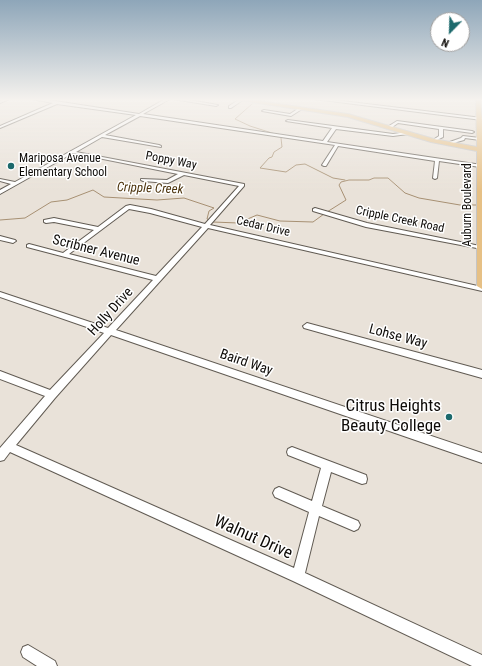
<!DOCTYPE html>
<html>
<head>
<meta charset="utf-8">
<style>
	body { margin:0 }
	#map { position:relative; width:482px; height:666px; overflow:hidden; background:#e9e2d9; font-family:"Roboto Condensed",sans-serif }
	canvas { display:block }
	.north { position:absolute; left:430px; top:12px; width:40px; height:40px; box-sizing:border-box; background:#fff; border:1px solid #9f9d9c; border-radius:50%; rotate:203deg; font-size:11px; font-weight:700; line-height:16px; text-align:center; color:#0e0b08 }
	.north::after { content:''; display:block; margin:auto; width:14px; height:18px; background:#1c696c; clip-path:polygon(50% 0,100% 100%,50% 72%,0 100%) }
</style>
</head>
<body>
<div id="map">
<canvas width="482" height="666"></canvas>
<div class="north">N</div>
</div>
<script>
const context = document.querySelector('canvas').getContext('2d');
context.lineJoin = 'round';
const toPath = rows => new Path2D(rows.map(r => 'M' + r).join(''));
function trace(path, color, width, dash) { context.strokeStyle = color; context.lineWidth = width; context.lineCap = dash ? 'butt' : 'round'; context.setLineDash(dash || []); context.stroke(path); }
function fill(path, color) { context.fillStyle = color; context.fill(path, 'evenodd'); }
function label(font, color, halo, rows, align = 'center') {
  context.font = font + ' "Roboto Condensed",sans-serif'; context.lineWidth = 3; context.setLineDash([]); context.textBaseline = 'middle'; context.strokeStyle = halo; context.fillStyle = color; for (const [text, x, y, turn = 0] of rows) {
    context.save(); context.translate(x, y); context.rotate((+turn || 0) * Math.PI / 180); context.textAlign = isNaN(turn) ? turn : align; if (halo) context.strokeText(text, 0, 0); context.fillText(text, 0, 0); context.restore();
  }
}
const stream = toPath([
	[252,104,235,119,250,126,275,134],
	[281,138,282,147,274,152,272,157,269,158,260,168,286,172,296,165,305,164,333,178,345,180],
	[327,212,346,200,339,185,341,182,349,180,369,180,374,178,388,178,405,193,419,198,460,205,482,205],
	[0,220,25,218,51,202,67,200,93,190,104,197,157,200,184,198,214,208,209,211,207,219,213,222,238,223,257,215,280,221,313,222,324,214]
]);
const minor = toPath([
	[4,99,9,99,0,103,0,101,4,99],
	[32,99,42,99,139,114,165,99,170,99,143,114,323,141,332,128,286,121,288,120,393,134,407,132,408,134,393,136,336,129,327,142,482,165,482,166,480,167,439,161,437,178,435,179,433,178,435,161,338,146,326,166,324,166,322,165,335,145,140,116,105,135,159,145,161,146,161,147,102,137,76,152,244,184,244,186,210,225,482,287,482,291,208,228,116,330,482,453,482,463,111,335,55,398,16,445,294,568,309,512,275,497,273,493,275,489,279,487,312,501,321,468,288,455,287,452,288,449,292,447,366,475,367,479,366,483,362,484,331,472,322,506,358,521,360,525,358,529,354,531,319,516,305,573,482,655,482,666,472,666,293,581,10,452,4,460,0,461,0,448,45,396,0,379,0,371,50,390,104,333,0,297,0,292,108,328,153,280,27,247,27,245,29,244,63,253,94,230,54,222,46,223,44,222,44,220,54,218,98,227,126,206,130,205,151,209,205,224,239,186,184,175,168,183,143,181,141,180,141,179,167,180,178,174,73,153,0,194,0,190,11,184,0,181,0,179,15,182,136,115,57,104,0,128,0,126,53,103,32,99],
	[129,209,150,213,202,227,156,276,69,254,129,209],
	[173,99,183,99,218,105,216,106,173,99],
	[240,99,243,100,231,108,229,108,229,106,240,99],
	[314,99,326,99,482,118,482,120,314,99],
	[299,108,302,109,291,116,262,111,264,110,290,114,299,108],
	[397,121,472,131,474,132,472,133,443,129,443,137,435,141,433,140,439,136,439,129,398,123,391,128,389,128,389,126,397,121],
	[463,136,480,138,482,139,480,140,465,138,464,140,450,144,447,143,461,138,463,136],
	[315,208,367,223,480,246,482,247,482,249,366,227,313,211,313,209,315,208],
	[0,236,15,240,16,241,13,243,0,240,0,236],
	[307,323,471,367,482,370,482,378,304,328,303,326,307,323],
	[28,645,55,661,57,666,37,666,23,657,21,652,23,647,28,645]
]);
const major = toPath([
	[232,99,245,99,348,114,434,139,477,147,476,99,480,99,482,120,482,289,477,286,477,151,431,142,348,117,232,99]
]);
const markers = [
	[11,166,4,"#1c696c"],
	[449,417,4,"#1c696c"]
];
const farPoinames = [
	["Mariposa Avenue",19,159],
	["Elementary School",19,173]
];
const farStreetnames = [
	["Poppy Way",171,161,11],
	["Auburn Boulevard",468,205,-90],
	["Cripple Creek Road",400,220,12],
	["Cedar Drive",263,227,13]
];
const farWaternames = [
	["Cripple Creek",150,189,2]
];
const streetNames = [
	["Scribner Avenue",96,251,14],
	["Holly Drive",111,312,-48],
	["Lohse Way",398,337,15],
	["Baird Way",246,363,19]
];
const nearPoinames = [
	["Citrus Heights",441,407],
	["Beauty College",441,427]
];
const nearStreetnames = [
	["Walnut Drive",253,538,24]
];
trace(stream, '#a79073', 1);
trace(minor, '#615b53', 2);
trace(major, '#c5c4c4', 2);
fill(minor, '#fff');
fill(major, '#e6c085');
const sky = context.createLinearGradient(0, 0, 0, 192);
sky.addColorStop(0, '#8ea6b9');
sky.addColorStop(0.52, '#f5f2ee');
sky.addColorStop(1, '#f5f2ee00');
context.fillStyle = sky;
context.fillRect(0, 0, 482, 192);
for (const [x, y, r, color] of markers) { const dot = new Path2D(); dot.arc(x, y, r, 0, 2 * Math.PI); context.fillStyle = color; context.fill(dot); trace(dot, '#fff', 1.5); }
label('12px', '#0e0b08', '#fff', farPoinames, 'left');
label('12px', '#0e0b08', '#fff', farStreetnames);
label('italic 13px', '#4c330c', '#fff', farWaternames);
label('14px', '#0e0b08', '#fff', streetNames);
label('17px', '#0e0b08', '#fff', nearPoinames, 'right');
label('17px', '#0e0b08', '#fff', nearStreetnames);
</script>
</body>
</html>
